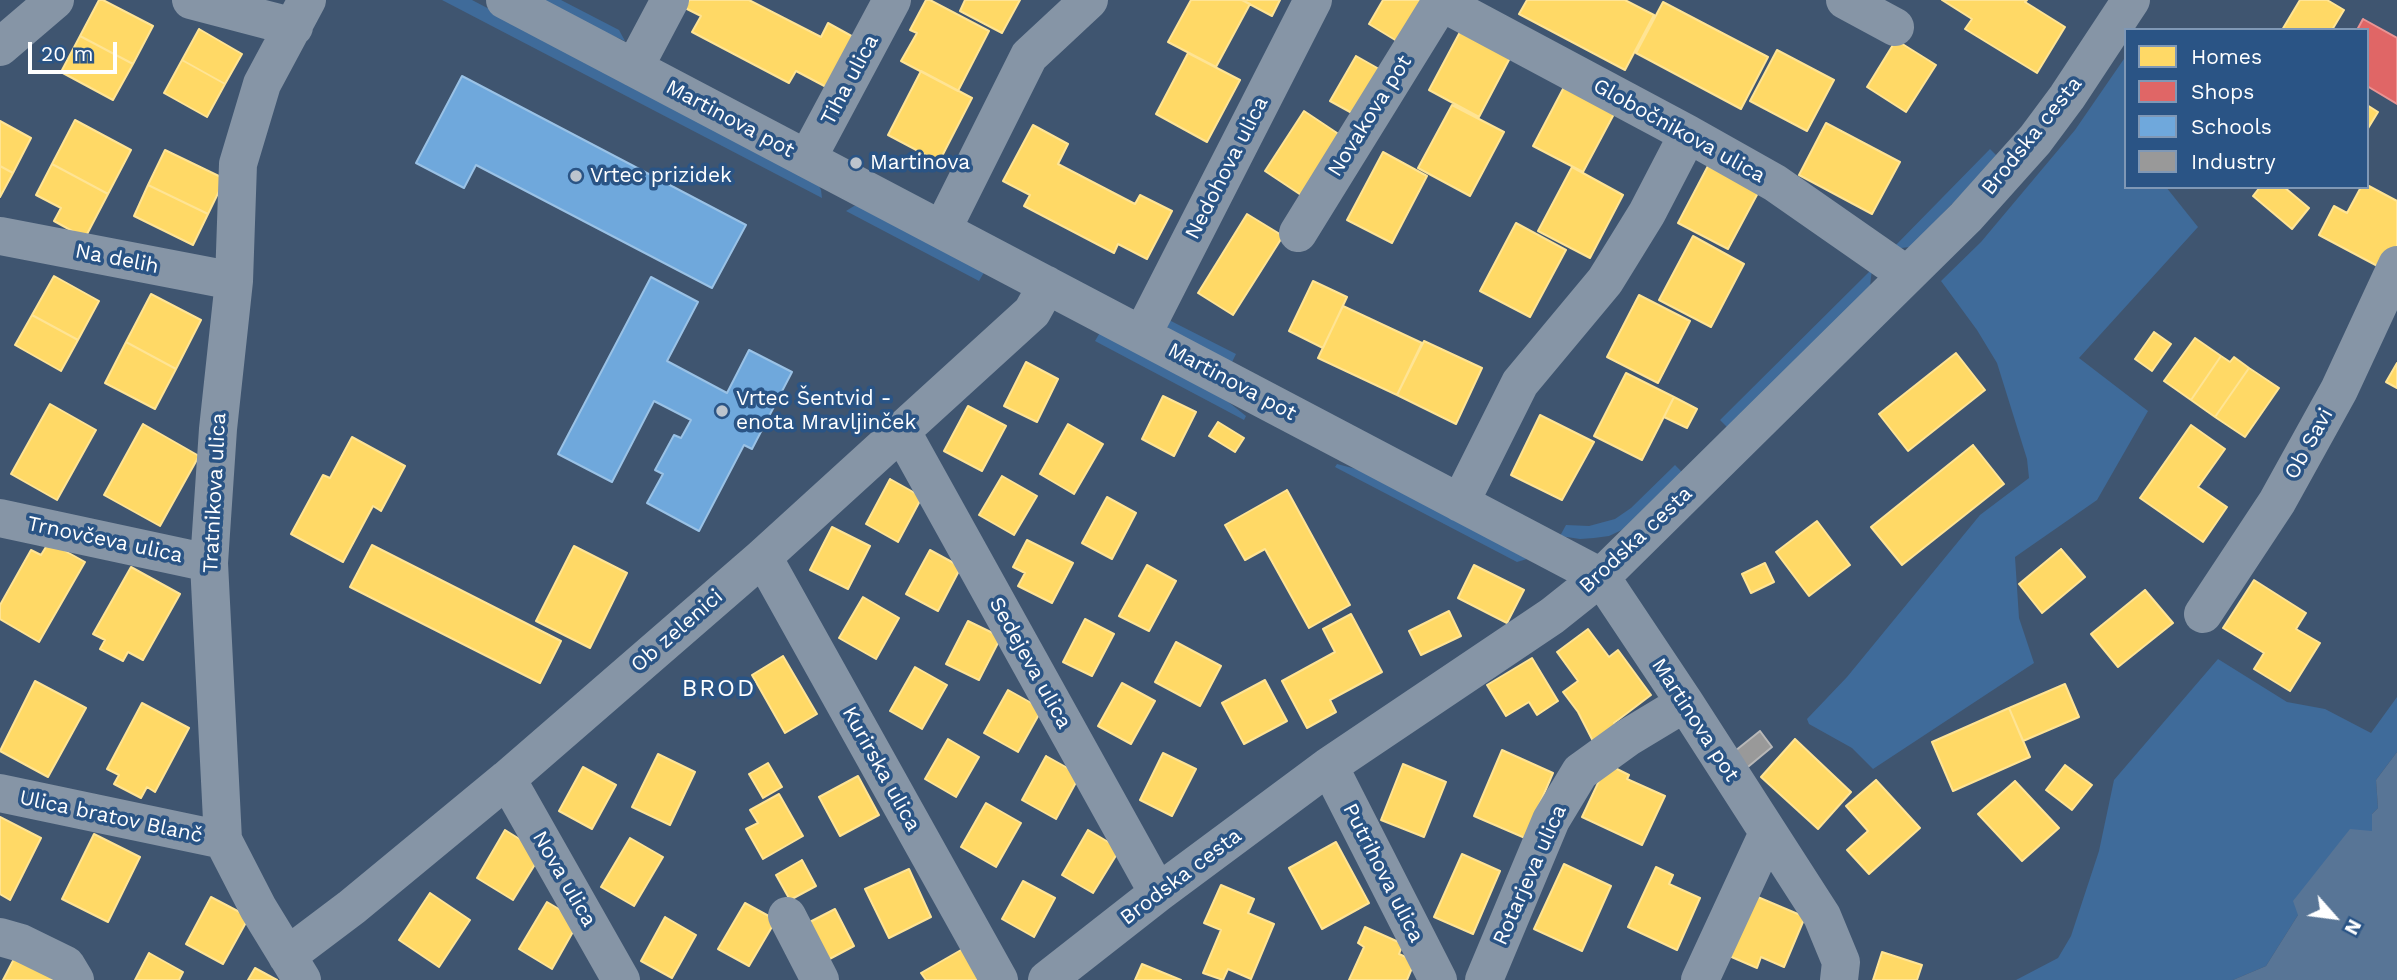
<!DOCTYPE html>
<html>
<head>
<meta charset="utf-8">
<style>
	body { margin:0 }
	#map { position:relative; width:2397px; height:980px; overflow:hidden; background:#3f5570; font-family:"Work Sans",sans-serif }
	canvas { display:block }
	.legend { position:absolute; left:2124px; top:28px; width:245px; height:161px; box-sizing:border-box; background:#2a5485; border:2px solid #7f98b6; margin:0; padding:9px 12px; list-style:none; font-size:21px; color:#fff }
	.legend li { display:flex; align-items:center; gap:14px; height:35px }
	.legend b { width:35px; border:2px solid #7f98b6 }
	.north { position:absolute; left:2299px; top:882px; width:70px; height:70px; -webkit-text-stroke:5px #2a5485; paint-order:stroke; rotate:118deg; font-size:19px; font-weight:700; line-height:28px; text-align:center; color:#fff }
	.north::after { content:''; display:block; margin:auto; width:24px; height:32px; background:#fff; clip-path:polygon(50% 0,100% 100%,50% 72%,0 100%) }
	.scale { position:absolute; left:28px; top:42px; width:89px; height:32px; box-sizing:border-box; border:4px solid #fff; border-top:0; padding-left:9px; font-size:21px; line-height:24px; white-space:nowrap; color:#fff; -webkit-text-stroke:5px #2a5485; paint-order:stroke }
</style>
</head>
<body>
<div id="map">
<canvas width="2397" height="980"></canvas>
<ul class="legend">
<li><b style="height:19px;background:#ffd966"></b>Homes</li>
<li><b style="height:19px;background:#e06666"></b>Shops</li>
<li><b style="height:19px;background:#6fa8dc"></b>Schools</li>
<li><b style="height:19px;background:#999"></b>Industry</li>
</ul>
<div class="north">N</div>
<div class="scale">20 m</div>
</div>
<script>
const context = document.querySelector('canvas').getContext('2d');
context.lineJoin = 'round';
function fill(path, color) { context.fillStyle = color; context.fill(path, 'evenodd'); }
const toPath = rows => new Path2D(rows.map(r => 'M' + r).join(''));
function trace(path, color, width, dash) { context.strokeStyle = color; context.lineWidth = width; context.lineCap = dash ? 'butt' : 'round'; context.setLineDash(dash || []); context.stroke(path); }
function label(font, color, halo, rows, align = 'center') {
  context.font = font + ' "Work Sans",sans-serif'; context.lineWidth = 7; context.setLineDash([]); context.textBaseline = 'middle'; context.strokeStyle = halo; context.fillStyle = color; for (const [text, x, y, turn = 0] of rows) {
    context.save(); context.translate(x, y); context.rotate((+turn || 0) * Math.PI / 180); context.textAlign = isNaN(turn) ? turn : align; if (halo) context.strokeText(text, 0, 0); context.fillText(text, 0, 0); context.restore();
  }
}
const green = toPath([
	[442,0,472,0,816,180,821,190,822,198],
	[531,0,561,0,619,30,625,41],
	[2126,56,2126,187,2166,187,2198,227,2079,358,2148,411,2097,500,2015,557,2019,618,2034,663,1873,769,1852,748,1809,724,1807,719,1847,677,1980,515,2029,478,2027,459,1997,363,1977,330,1941,281,1981,242,2075,130],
	[1990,149,1998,157,1910,247,1892,249],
	[854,206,860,206,986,269,979,281,846,211],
	[1872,269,1870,286,1729,429,1720,420],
	[1169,320,1236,354,1230,366,1178,339,1165,324],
	[1102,329,1207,385,1246,416,1244,420,1095,341],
	[1337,464,1379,475,1527,559,1517,562,1335,467],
	[1675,465,1684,474,1624,529,1609,536,1594,538,1580,539,1560,536,1566,525,1589,526,1615,519,1631,508],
	[2218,659,2287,702,2325,709,2371,733,2397,697,2397,752,2376,780,2378,808,2372,814,2372,831,2298,915,2266,966,2233,980,2016,980,2058,958,2071,936,2099,851,2114,780]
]);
const water = toPath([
	[2397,752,2397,980,2233,980,2266,966,2298,915,2293,901,2350,829,2372,831,2372,814,2378,808,2376,780]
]);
const homes = toPath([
	[99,0,103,0,153,26,133,64,80,36,99,0],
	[689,0,749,0,821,37,828,23,857,39,830,89,796,71,789,83,692,32,701,16,685,8,689,0],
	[926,0,930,0,989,31,958,91,901,61,917,33,910,30,926,0],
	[965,0,1020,0,1002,33,960,11,965,0],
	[1191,0,1242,0,1250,4,1216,67,1168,42,1191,0],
	[1242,0,1280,0,1272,16,1242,0],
	[1383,0,1426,0,1405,46,1369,24,1383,0],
	[1527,0,1625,0,1654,15,1625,70,1519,14,1527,0],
	[1942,0,2027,0,2025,2,2065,27,2037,73,1965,29,1972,19,1942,0],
	[2300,0,2327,0,2344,10,2332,30,2282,30,2300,0],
	[1663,2,1768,57,1741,109,1636,53,1663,2],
	[199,29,242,54,225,84,182,60,199,29],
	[1460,32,1510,58,1479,117,1429,90,1460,32],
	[80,36,133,64,113,100,61,72,80,36],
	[1896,40,1936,65,1906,112,1867,87,1896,40],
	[1777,50,1834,80,1807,131,1750,101,1777,50],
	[1188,53,1240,80,1207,142,1156,114,1188,53],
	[1356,56,1386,73,1361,118,1330,101,1356,56],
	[182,60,225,84,207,117,164,93,182,60],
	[921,71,972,98,939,162,888,135,921,71],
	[1564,87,1614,114,1583,172,1533,146,1564,87],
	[1452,105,1504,132,1470,196,1418,168,1452,105],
	[2367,105,2378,112,2367,130,2367,105],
	[1304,111,1340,135,1301,195,1265,171,1304,111],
	[75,120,131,150,108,194,52,164,75,120],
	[0,121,31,138,13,173,0,166,0,121],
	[1826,123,1900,162,1872,214,1799,175,1826,123],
	[1033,125,1068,144,1058,164,1135,204,1140,195,1172,211,1147,259,1118,244,1114,253,1024,206,1030,195,1003,181,1033,125],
	[165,150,225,179,208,214,148,185,165,150],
	[1383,152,1427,176,1392,243,1347,220,1383,152],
	[52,164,108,194,85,238,54,221,61,208,36,195,52,164],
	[1709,164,1759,191,1728,249,1678,223,1709,164],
	[0,166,13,173,0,197,0,166],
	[1572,167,1623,195,1590,258,1538,231,1572,167],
	[148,185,208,214,193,245,134,216,148,185],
	[2367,185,2397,201,2397,246,2385,270,2319,235,2334,206,2347,213,2361,187,2367,187,2367,185],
	[2260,187,2284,187,2309,208,2292,229,2253,196,2260,187],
	[1247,214,1283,236,1233,315,1198,293,1247,214],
	[1516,223,1566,250,1530,317,1480,291,1516,223],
	[1693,236,1744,264,1711,327,1659,300,1693,236],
	[54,276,99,301,78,340,32,315,54,276],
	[1313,281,1347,297,1323,348,1289,331,1313,281],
	[151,294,201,320,176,369,126,342,151,294],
	[1639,295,1690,321,1658,383,1607,357,1639,295],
	[1343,306,1422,343,1397,395,1318,358,1343,306],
	[32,315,78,340,61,371,15,345,32,315],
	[2154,332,2171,344,2152,371,2135,359,2154,332],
	[2195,338,2221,356,2191,400,2164,381,2195,338],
	[1424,341,1482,368,1456,424,1397,395,1424,341],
	[126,342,176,369,155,409,105,383,126,342],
	[1956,353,1985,390,1908,451,1879,414,1956,353],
	[2221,356,2230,362,2234,357,2249,368,2215,417,2191,400,2221,356],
	[1026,362,1058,379,1037,422,1004,406,1026,362],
	[2397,363,2397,388,2386,382,2397,363],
	[2249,368,2279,388,2245,437,2215,417,2249,368],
	[1626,373,1674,397,1642,460,1594,436,1626,373],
	[1163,396,1196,412,1174,456,1142,439,1163,396],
	[1674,397,1697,409,1687,428,1664,417,1674,397],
	[50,404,96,430,57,500,11,474,50,404],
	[968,406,1006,426,982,471,944,451,968,406],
	[1540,415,1594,442,1562,500,1511,475,1540,415],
	[1218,422,1244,438,1235,452,1209,436,1218,422],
	[143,424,199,456,160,526,104,495,143,424],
	[1068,424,1103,444,1074,494,1040,474,1068,424],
	[2191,425,2225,449,2198,487,2227,507,2203,542,2140,498,2191,425],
	[352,437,405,466,381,511,373,506,343,562,291,534,323,475,330,478,352,437],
	[1973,445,2004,484,1902,565,1871,527,1973,445],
	[1002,476,1037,496,1014,535,979,515,1002,476],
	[890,479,922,497,898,542,866,524,890,479],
	[1287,490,1350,605,1309,628,1265,549,1245,560,1225,525,1287,490],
	[1107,497,1136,513,1112,559,1082,543,1107,497],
	[1817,521,1850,565,1809,596,1776,552,1817,521],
	[832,527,870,546,848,589,810,570,832,527],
	[1027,540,1073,563,1052,603,1018,586,1025,573,1013,567,1027,540],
	[49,542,85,562,39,642,0,619,0,605,31,550,41,555,49,542],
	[372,545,561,641,540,683,350,587,372,545],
	[574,546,627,573,590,648,536,621,574,546],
	[2061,549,2085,577,2042,613,2019,584,2061,549],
	[930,550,961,567,938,611,906,594,930,550],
	[1765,563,1774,582,1751,593,1742,574,1765,563],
	[1147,565,1176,581,1149,631,1119,616,1147,565],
	[1474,565,1524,590,1507,623,1458,598,1474,565],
	[131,567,180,594,143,660,128,652,123,661,100,649,105,640,93,634,131,567],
	[2254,580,2306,613,2296,629,2320,643,2290,691,2254,669,2264,653,2223,628,2254,580],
	[2145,590,2173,623,2118,667,2091,634,2145,590],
	[863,597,899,618,876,659,839,638,863,597],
	[1449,611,1461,636,1421,655,1409,631,1449,611],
	[1351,614,1382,672,1330,700,1336,712,1307,728,1282,681,1335,652,1323,629,1351,614],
	[1085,619,1114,634,1092,676,1063,662,1085,619],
	[968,621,1001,637,979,680,946,664,968,621],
	[1588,629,1609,657,1618,650,1651,695,1614,723,1620,731,1597,749,1578,712,1563,692,1578,681,1557,652,1588,629],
	[1176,642,1221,666,1200,706,1155,682,1176,642],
	[783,656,817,714,785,733,752,675,783,656],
	[1532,658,1558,701,1537,715,1529,702,1506,716,1487,685,1532,658],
	[915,667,947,685,922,729,890,711,915,667],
	[1265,680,1287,721,1244,744,1222,703,1265,680],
	[35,681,86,708,48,777,0,751,35,681],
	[1122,683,1155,701,1131,744,1098,726,1122,683],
	[2065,684,2079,717,2023,741,2009,708,2065,684],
	[1008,690,1042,709,1018,752,984,733,1008,690],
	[142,703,189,728,155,792,147,787,141,798,114,784,119,775,107,769,142,703],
	[2009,708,2030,757,1953,791,1932,742,2009,708],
	[948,739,979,757,956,797,925,779,948,739],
	[1795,739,1851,792,1818,829,1761,777,1795,739],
	[1502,750,1553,773,1525,838,1474,816,1502,750],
	[1163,753,1196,769,1172,816,1140,800,1163,753],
	[658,754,695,772,670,825,632,807,658,754],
	[1046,756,1080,775,1056,819,1022,800,1046,756],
	[768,763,782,787,763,798,749,774,768,763],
	[1403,764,1446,782,1424,837,1381,820,1403,764],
	[1607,764,1629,775,1627,779,1665,796,1642,845,1582,817,1607,764],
	[2065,765,2092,785,2072,810,2046,790,2065,765],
	[583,767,616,785,592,829,559,811,583,767],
	[858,776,879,815,840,836,819,797,858,776],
	[1876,780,1920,828,1869,874,1847,850,1868,831,1846,806,1876,780],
	[2015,781,2059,828,2022,861,1978,814,2015,781],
	[779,794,803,836,763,859,746,829,758,823,750,810,779,794],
	[986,803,1021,823,996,867,961,847,986,803],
	[0,817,41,838,10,900,0,894,0,817],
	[505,830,542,853,513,900,477,878,505,830],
	[1088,830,1120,849,1093,893,1062,875,1088,830],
	[94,834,140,857,108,922,62,899,94,834],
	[630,838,663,857,634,906,601,887,630,838],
	[1336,842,1369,903,1322,929,1289,868,1336,842],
	[1462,854,1500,871,1473,934,1434,917,1462,854],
	[802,860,816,886,790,900,776,875,802,860],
	[1564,864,1611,886,1582,951,1534,929,1564,864],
	[1656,867,1673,875,1669,884,1700,898,1677,950,1628,927,1656,867],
	[909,869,931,917,889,938,865,889,909,869],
	[1023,881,1055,898,1034,937,1002,919,1023,881],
	[1221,885,1254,899,1248,913,1274,924,1251,979,1228,969,1223,980,1203,973,1221,930,1204,923,1221,885],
	[430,893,470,920,439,967,399,940,430,893],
	[1753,895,1805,917,1784,967,1761,957,1757,968,1727,955,1753,895],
	[211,897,249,917,223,964,186,944,211,897],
	[547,902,579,921,552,969,519,949,547,902],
	[745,903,776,920,749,966,718,949,745,903],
	[835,909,854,946,822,963,802,926,835,909],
	[665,917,696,935,672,978,641,961,665,917],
	[1365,927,1403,944,1399,954,1415,961,1407,980,1349,980,1364,947,1358,943,1365,927],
	[968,946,988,980,926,980,921,973,968,946],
	[1882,952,1922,965,1917,980,1873,980,1882,952],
	[149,953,183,972,179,980,135,980,149,953],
	[16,955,55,975,52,980,3,980,16,955],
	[1142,964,1181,980,1135,980,1142,964],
	[255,968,277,980,248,980,255,968]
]);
const shops = toPath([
	[2363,19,2397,38,2397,104,2367,86,2367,30,2357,30,2363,19]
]);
const schools = toPath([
	[462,76,746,225,712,288,476,165,464,188,416,163,462,76],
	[651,277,698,302,667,361,727,393,749,350,792,372,752,449,744,445,699,531,647,503,663,474,655,470,674,435,681,438,691,420,654,401,612,482,558,454,651,277]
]);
const industry = toPath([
	[1760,731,1772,747,1743,771,1730,755,1760,731]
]);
const minor = toPath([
	[191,0,294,27],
	[505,0,1601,577,1685,703,1822,916,1841,962,1839,980],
	[1845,0,1895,27],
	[1441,2,1688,134,1775,183,1907,275],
	[0,47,55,0],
	[634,68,670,0],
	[807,159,892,0],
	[942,230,1029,56,1089,0],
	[1298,233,1442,0],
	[0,236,234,281],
	[1142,335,1313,0],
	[902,432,1158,893],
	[1460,503,1520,383,1605,281,1647,213,1688,134],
	[0,518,209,563],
	[763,557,999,980],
	[2203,614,2277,502,2339,390,2397,265],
	[1329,766,1438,980],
	[507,779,621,980],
	[0,793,223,840],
	[787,916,820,980],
	[0,937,21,943,66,965,75,980],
	[287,956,352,907,507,779,763,557,1032,312,1047,285],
	[302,980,258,908,223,840,209,563,218,429,234,281,238,164,262,84,307,0],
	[1047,980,1158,893,1329,766,1552,616,1601,577,1966,217,2035,140,2067,97,2131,0],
	[1484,980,1551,820,1580,772,1627,738,1685,703],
	[1700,980,1767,835]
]);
const markers = [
	[856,163,7,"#bcc4cd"],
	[576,176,7,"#bcc4cd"],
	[722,411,7,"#bcc4cd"]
];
const streetNames = [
	["Tiha ulica",850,80,-62],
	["Novakova pot",1370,116,-58],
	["Martinova pot",730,119,28],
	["Globočnikova ulica",1679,131,29],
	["Brodska cesta",2032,136,-51],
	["Nedohova ulica",1227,168,-63],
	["Na delih",117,259,11],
	["Martinova pot",1232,382,28],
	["Ob Savi",2309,444,-61],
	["Tratnikova ulica",215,493,-87],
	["Trnovčeva ulica",105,540,12],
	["Brodska cesta",1636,540,-43],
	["Ob zelenici",677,631,-41],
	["Sedejeva ulica",1030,663,61],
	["Martinova pot",1695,720,57],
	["Kurirska ulica",881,769,61],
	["Ulica bratov Blanč",111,817,12],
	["Putrihova ulica",1383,873,63],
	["Rotarjeva ulica",1530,875,-66],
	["Brodska cesta",1181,877,-37],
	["Nova ulica",564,879,60]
];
const poiNames = [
	["Martinova",870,163],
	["Vrtec prizidek",590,176],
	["Vrtec Šentvid -",736,399],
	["enota Mravljinček",736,423]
];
const quarterNames = [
	["BROD",719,689]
];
fill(green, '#3f6b9a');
fill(water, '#587596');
fill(homes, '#ffd966');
trace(homes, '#ffe494', 2);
fill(shops, '#e06666');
trace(shops, '#e99494', 2);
fill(schools, '#6fa8dc');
trace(schools, '#9ac2e6', 2);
fill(industry, '#999');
trace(industry, '#b8b8b8', 2);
trace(minor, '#8695a6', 38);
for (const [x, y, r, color] of markers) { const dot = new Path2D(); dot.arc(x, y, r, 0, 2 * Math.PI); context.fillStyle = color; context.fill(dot); trace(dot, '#2a5485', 2.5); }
label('21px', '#fff', '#2a5485', streetNames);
label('21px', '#fff', '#2a5485', poiNames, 'left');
context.letterSpacing = '2px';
label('24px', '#fff', '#2a5485', quarterNames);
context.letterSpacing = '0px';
</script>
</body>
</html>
